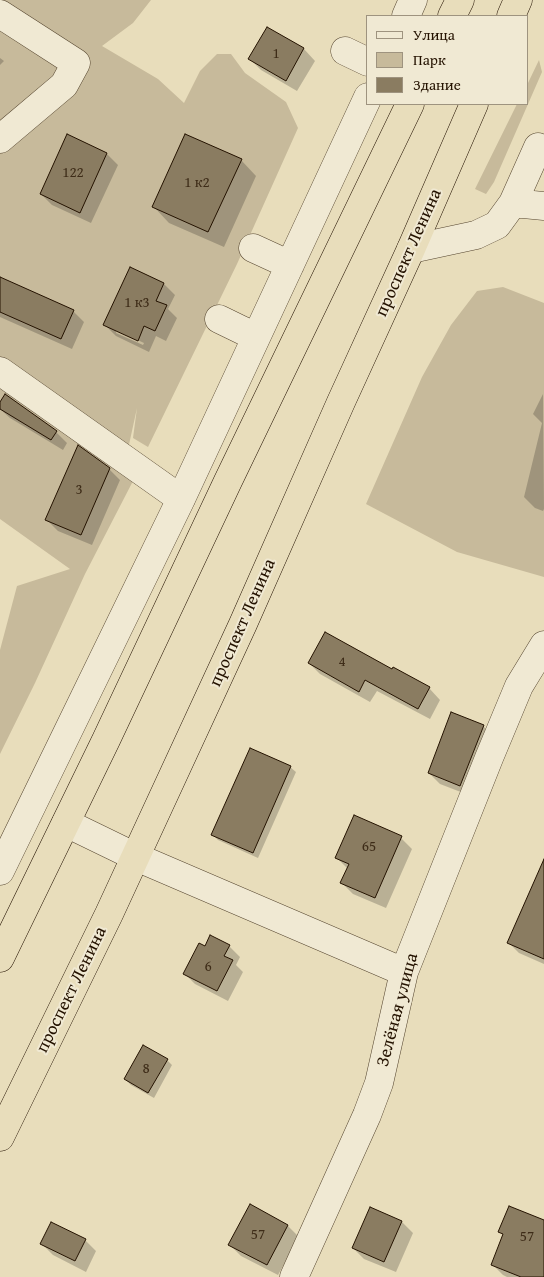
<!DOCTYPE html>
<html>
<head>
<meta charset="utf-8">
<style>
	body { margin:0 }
	#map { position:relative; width:544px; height:1277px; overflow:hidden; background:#e8ddbb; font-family:"Gentium Book Plus",serif }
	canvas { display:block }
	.legend { position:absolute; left:366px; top:15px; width:162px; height:90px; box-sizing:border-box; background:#f0e9d3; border:1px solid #9e937f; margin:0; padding:6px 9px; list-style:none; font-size:15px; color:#241200 }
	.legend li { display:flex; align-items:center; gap:10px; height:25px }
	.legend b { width:25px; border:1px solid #9e937f }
</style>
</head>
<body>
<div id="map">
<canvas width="544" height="1277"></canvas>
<ul class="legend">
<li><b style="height:6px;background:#f0e9d3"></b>Улица</li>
<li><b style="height:14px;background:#c7ba9b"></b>Парк</li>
<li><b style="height:14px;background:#8a7c61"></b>Здание</li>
</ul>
</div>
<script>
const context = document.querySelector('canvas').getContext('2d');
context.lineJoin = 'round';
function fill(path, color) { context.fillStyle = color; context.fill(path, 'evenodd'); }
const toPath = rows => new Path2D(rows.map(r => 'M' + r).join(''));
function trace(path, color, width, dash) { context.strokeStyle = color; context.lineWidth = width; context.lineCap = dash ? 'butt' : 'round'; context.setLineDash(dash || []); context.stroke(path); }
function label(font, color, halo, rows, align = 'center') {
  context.font = font + ' "Gentium Book Plus",serif'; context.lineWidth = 4; context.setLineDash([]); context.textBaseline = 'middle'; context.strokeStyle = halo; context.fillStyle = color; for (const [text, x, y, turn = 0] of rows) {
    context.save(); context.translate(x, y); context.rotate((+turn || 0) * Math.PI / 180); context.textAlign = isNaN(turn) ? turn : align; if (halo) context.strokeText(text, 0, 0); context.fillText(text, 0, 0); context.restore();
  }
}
const green = toPath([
	[0,0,151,0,133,23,102,46,158,79,184,103,200,71,217,54,231,54,245,73,286,102,298,128,237,264,148,447,133,438,137,408,123,472,133,481,85,574,35,683,0,754,0,650,17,586,70,569,0,519],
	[539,60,542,72,494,182,486,194,475,189,517,104,528,104,528,83],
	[503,287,544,303,544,577,457,552,366,504,422,377,451,325,477,291]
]);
const shadow = toPath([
	[267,29,304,49,315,61,297,91,261,70,250,59],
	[0,58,4,61,0,65],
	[107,154,118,165,91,223,52,205,41,194],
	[241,160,256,176,224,247,169,223,154,207],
	[131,269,164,284,175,295,168,309,177,318,166,341,156,336,149,352,116,336,105,325],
	[116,330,144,343,143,345,116,333],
	[0,278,73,311,84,322,72,349,0,317],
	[543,394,544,509,543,511,535,508,524,497,542,423,533,414],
	[0,405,56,432,67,443,63,450,10,418,0,409],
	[109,469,120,480,92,545,58,531,47,520],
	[309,663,392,671,393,669,429,688,440,700,430,719,377,691,370,702,320,674],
	[483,726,494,737,471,796,440,784,429,773],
	[290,767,296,772,258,858,218,840,213,835],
	[355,817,401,838,412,849,386,908,353,894,342,883,348,869,337,858],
	[544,898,544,964,519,953,508,942],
	[229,946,240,957,236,965,243,972,228,1001,195,984,184,973,206,948],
	[167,1060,172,1065,154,1098,131,1085,125,1079],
	[370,1209,402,1222,413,1233,396,1272,364,1259,353,1248],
	[544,1221,544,1277,507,1277,503,1275,492,1264,504,1235,500,1231],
	[52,1223,85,1240,96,1251,86,1272,53,1255,42,1244],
	[288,1226,299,1237,278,1275,241,1256,230,1245]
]);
const building = toPath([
	[267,27,304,48,286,81,248,59,267,27],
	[67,134,107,153,80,213,40,194,67,134],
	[185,134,242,159,208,232,152,207,185,134],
	[130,267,164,283,156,301,167,305,155,331,144,326,138,341,103,325,130,267],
	[0,277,74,310,61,339,0,312,0,277],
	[5,394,57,431,51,440,0,409,0,402,5,394],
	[78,445,110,468,81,535,45,520,78,445],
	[325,632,392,669,393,667,430,687,418,709,365,680,359,692,308,663,325,632],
	[451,712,484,725,460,786,428,773,451,712],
	[250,748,291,766,253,853,211,835,250,748],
	[354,815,402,836,375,898,340,883,349,864,335,858,354,815],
	[544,859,544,959,507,943,544,859],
	[210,935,230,945,224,956,233,960,217,991,183,974,199,943,205,946,210,935],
	[143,1045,168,1059,148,1093,124,1079,143,1045],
	[250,1204,288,1225,267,1265,228,1245,250,1204],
	[509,1206,544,1220,544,1277,521,1277,491,1265,503,1234,498,1232,509,1206],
	[370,1207,402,1221,384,1262,352,1248,370,1207],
	[51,1222,86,1239,75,1261,40,1244,51,1222]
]);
const minor = toPath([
	[0,14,76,63,64,85,0,139],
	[406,16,413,0],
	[345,51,368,62],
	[513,203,544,206],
	[253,248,290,265],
	[411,249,476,235,497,225,513,203,538,147],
	[219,319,256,337],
	[0,371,181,499],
	[66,823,136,857,404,972],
	[0,871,181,499,368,97],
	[294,1277,367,1115,379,1083,404,972,489,758,519,686,544,645]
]);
const highway = toPath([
	[452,16,460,0],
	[511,16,518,0],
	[0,958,106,740,228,481,410,104],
	[0,1137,109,914,243,624,341,402,411,249,474,104]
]);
const numberNames = [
	["1",276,54],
	["122",73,173],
	["1 к2",197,183],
	["1 к3",137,303],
	["3",79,490],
	["4",342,662],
	["65",369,847],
	["6",208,967],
	["8",146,1069],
	["57",258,1235],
	["57",527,1237]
];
const streetNames = [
	["проспект Ленина",409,253,-66],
	["проспект Ленина",243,623,-66],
	["проспект Ленина",72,990,-64],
	["Зелёная улица",398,1010,-75]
];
fill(green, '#c7ba9b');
fill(shadow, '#0003');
fill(building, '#8a7c61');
trace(building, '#241200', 1);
trace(minor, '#55452f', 29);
trace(highway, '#241200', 29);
trace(minor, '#f0e9d3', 28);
trace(highway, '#e8ddbb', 28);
label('15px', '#3e2c18', null, numberNames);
label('18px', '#241200', '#f0e9d3', streetNames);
</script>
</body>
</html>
